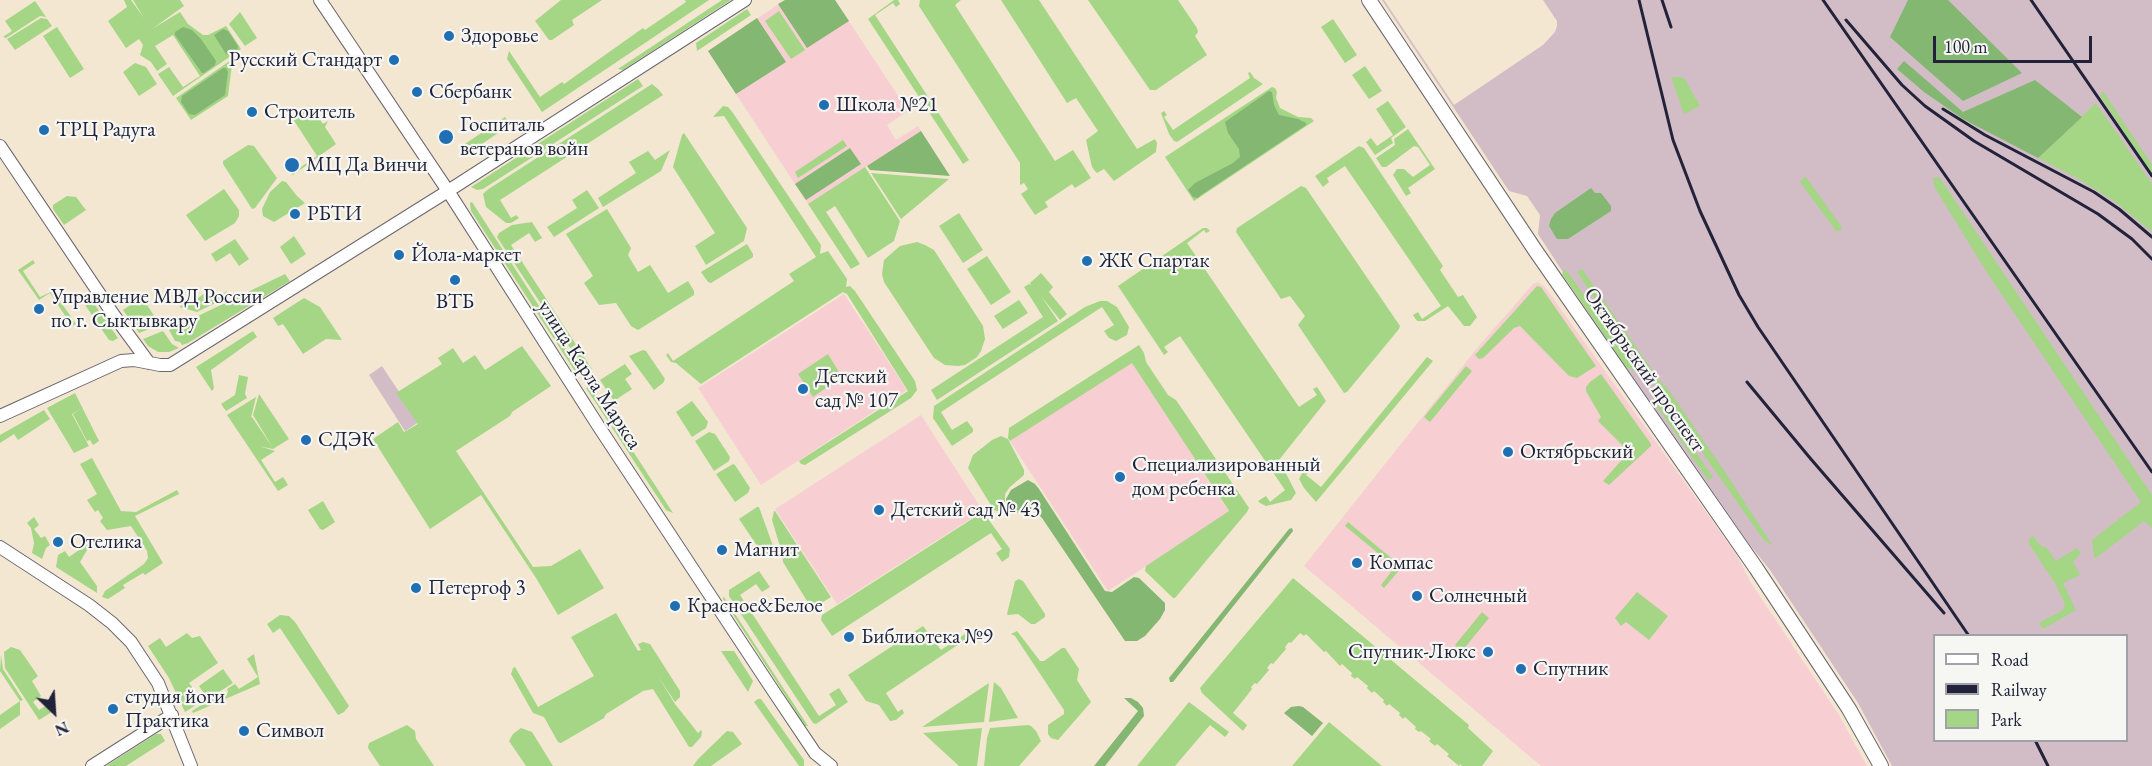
<!DOCTYPE html>
<html>
<head>
<meta charset="utf-8">
<style>
	body { margin:0 }
	#map { position:relative; width:2152px; height:766px; overflow:hidden; background:#f3e7d2; font-family:"EB Garamond",serif }
	canvas { display:block }
	.legend { position:absolute; left:1933px; top:634px; width:195px; height:108px; box-sizing:border-box; background:#f6f6f2; border:2px solid #a1a1a9; margin:0; padding:8px 10px; list-style:none; font-size:18px; color:#22223b }
	.legend li { display:flex; align-items:center; gap:12px; height:30px }
	.legend b { width:30px; border:2px solid #a1a1a9 }
	.north { position:absolute; left:24px; top:682px; width:60px; height:60px; -webkit-text-stroke:4px #f6f6f2; paint-order:stroke; rotate:155deg; font-size:16px; font-weight:700; line-height:24px; text-align:center; color:#22223b }
	.north::after { content:''; display:block; margin:auto; width:21px; height:27px; background:#22223b; clip-path:polygon(50% 0,100% 100%,50% 72%,0 100%) }
	.scale { position:absolute; left:1933px; top:36px; width:159px; height:27px; box-sizing:border-box; border:3px solid #22223b; border-top:0; padding-left:8px; font-size:18px; line-height:21px; white-space:nowrap; color:#22223b; -webkit-text-stroke:4px #f6f6f2; paint-order:stroke }
</style>
</head>
<body>
<div id="map">
<canvas width="2152" height="766"></canvas>
<ul class="legend">
<li><b style="height:8px;background:#fff"></b>Road</li>
<li><b style="height:8px;background:#22223b"></b>Railway</li>
<li><b style="height:16px;background:#a4d685"></b>Park</li>
</ul>
<div class="north">N</div>
<div class="scale">100 m</div>
</div>
<script>
const context = document.querySelector('canvas').getContext('2d');
context.lineJoin = 'round';
function fill(path, color) { context.fillStyle = color; context.fill(path, 'evenodd'); }
const toPath = rows => new Path2D(rows.map(r => 'M' + r).join(''));
function trace(path, color, width, dash) { context.strokeStyle = color; context.lineWidth = width; context.lineCap = dash ? 'butt' : 'round'; context.setLineDash(dash || []); context.stroke(path); }
function label(font, color, halo, rows, align = 'center') {
  context.font = font + ' "EB Garamond",serif'; context.lineWidth = 4.5; context.setLineDash([]); context.textBaseline = 'middle'; context.strokeStyle = halo; context.fillStyle = color; for (const [text, x, y, turn = 0] of rows) {
    context.save(); context.translate(x, y); context.rotate((+turn || 0) * Math.PI / 180); context.textAlign = isNaN(turn) ? turn : align; if (halo) context.strokeText(text, 0, 0); context.fillText(text, 0, 0); context.restore();
  }
}
const built = toPath([
	[785,0,835,0,908,111,887,125,896,140,918,126,921,131,808,204,708,51],
	[1538,282,1545,287,1736,554,1751,583,1839,715,1867,766,1541,766,1304,566,1478,347,1533,284],
	[844,294,907,390,761,485,698,388],
	[1132,362,1229,512,1108,591,1010,441],
	[921,415,983,511,837,604,775,509]
]);
const industrial = toPath([
	[1382,0,1384,0,1454,105,1543,45,1555,32,1557,26,1557,21,1543,0,2152,0,2152,766,1892,766,1858,703,1770,570,1750,545,1608,341,1538,234,1540,215,1527,196,1509,191],
	[1934,636,2126,636,2126,740,1934,740],
	[382,366,419,422,405,431,369,375]
]);
const green = toPath([
	[124,0,131,0,144,18,133,0,180,0,184,6,152,29,180,12,188,24,203,35,208,35,226,26,241,49,173,96,158,74,169,67,183,87,200,76,173,35,155,46,167,64,157,71,151,62,140,55,143,45,139,39,126,48,108,21,127,7],
	[561,0,602,0,572,20,574,25,552,40,549,40,535,21],
	[685,0,709,0,542,112,507,59,509,51,540,97,562,82,564,84,643,28,645,30,686,2],
	[722,0,731,0,623,70,618,69],
	[894,0,898,0,900,4,896,7,893,3,875,15,969,160,963,164,868,19],
	[920,0,961,0,955,5,1055,161,1073,150,1091,178,1075,188,1072,184,1045,202,1048,207,1035,215,1021,194,1028,189,1024,183,1020,185,1020,163,919,6],
	[1001,0,1039,0,1137,149,1155,139,1157,143,1156,152,1114,181,1104,169,1097,173,1095,171,1092,167,1086,140,1098,131,1076,98,1067,103],
	[1088,0,1178,0,1197,28,1198,32,1195,36,1207,55,1156,90,1150,90],
	[35,1,46,17,40,16,6,38,3,37,12,31,5,21],
	[747,9,751,15,697,51,696,43],
	[779,11,805,50,791,59,765,21],
	[240,12,257,38,245,46,229,24],
	[41,18,47,19,52,26,15,50,7,39],
	[1333,19,1357,55,1345,63,1321,27],
	[57,27,84,69,70,78,43,36],
	[237,56,232,64,228,96,191,120,176,98],
	[135,63,146,67,157,84,139,96,123,72],
	[1365,66,1382,91,1369,99,1352,75],
	[1250,72,1254,78,1263,84,1177,142,1174,141,1169,134,1161,113,1164,111,1167,115,1164,117,1173,130,1250,78,1248,73],
	[1671,77,1680,77,1685,79,1700,106,1684,114],
	[638,79,643,86,483,189,477,190,471,187],
	[652,84,658,89,663,95,500,200,511,218,516,215,519,218,511,223,506,223,486,207,483,194,487,190],
	[1272,87,1275,88,1277,92,1276,98,1280,108,1298,117,1311,118,1314,121,1194,201,1165,157],
	[2103,91,2152,165,2152,174,2100,96],
	[1388,101,1406,127,1391,138,1393,143,1375,155,1366,142,1371,138,1377,146,1393,135,1376,109],
	[2096,103,2152,184,2152,232,2114,201,2075,177,2038,158],
	[310,106,323,124,328,121,325,127,336,144,293,175,291,174,317,156,291,116,301,110,307,110],
	[723,106,728,107,733,113,821,245,820,254,828,251,847,279,846,287,850,286,855,291,915,381,917,390,911,398,805,465,801,464,799,461,908,391,847,294,843,292,701,384,676,363,671,362,666,355,668,353,673,361,794,281,789,274,816,257,724,116,713,117],
	[505,117,510,125,470,152,465,144],
	[1408,129,1435,169,1408,188,1411,193,1406,196,1393,175,1397,169,1404,169,1413,177,1430,165,1418,147,1414,146,1386,167,1382,167,1376,158,1395,145,1394,139],
	[684,133,747,228,744,241,706,265,695,246,715,233,673,167,682,135],
	[843,140,847,146,798,178,795,172],
	[248,145,254,146,277,178,255,208,252,209,223,164,223,161],
	[1359,146,1364,148,1443,266,1440,270,1458,297,1463,295,1477,317,1470,326,1464,326,1448,306,1425,321,1417,321,1413,315,1418,312,1422,319,1441,306,1345,166,1327,178,1329,182,1323,187,1315,176],
	[670,150,661,171,603,207,598,198,636,173,629,162,648,151,655,160],
	[865,167,900,221,894,241,868,258,835,206,826,212,860,264,851,269,808,204],
	[871,173,949,179,901,219],
	[1806,177,1841,226,1842,230,1836,231,1800,182,1803,178],
	[1938,177,1940,178,2152,495,2152,528,2144,521,2096,558,2094,557,2092,540,2141,502,1986,271,1935,188,1933,178],
	[282,181,286,182,297,196,305,203,274,222,263,216,262,209,270,192],
	[1301,186,1306,188,1400,326,1399,329,1347,392,1344,393,1298,325,1305,316,1290,296,1281,299,1236,232,1237,228],
	[224,189,239,210,239,216,235,223,205,241,186,215],
	[587,190,599,208,554,237,547,227,577,208,572,200],
	[67,196,76,197,86,210,64,225,53,209,53,205],
	[472,202,583,374,576,373,471,211,470,203],
	[607,209,631,248,628,255,638,272,650,265,668,293,688,281,694,291,694,295,638,330,631,326,616,303,599,305,584,283,593,276,566,234],
	[959,213,983,250,963,263,939,226],
	[532,222,542,238,535,242,529,233,511,245,592,369,586,372,497,237,499,233,512,225],
	[1203,228,1207,228,1210,231,1206,233,1204,230,1187,243,1299,407,1317,395,1313,389,1317,387,1326,401,1279,460,1296,493,1291,500,1266,506,1260,503,1258,501,1266,496,1270,502,1285,490,1180,336,1164,347,1168,352,1164,355,1118,286],
	[294,236,306,254,291,264,280,247],
	[235,239,249,259,239,266,230,253,216,262,211,254],
	[917,242,925,245,934,250,983,326,985,339,981,351,977,357,965,365,958,366,945,365,934,358,884,282,882,274,884,260,900,246],
	[747,244,753,254,753,257,711,283,708,282,701,272],
	[987,256,1011,292,991,305,967,269],
	[33,260,35,263,23,271,40,297,53,291,76,324,72,326,50,293,39,300,18,270],
	[1582,269,1658,379,1668,389,1725,472,1773,546,1763,539,1608,318,1577,272],
	[1564,270,1567,271,1639,373,1626,367,1562,274],
	[1041,273,1053,287,1049,292,1067,314,1060,320,1041,296,1058,321,937,400,931,390,1043,317,1024,287,1029,284,1031,285,1030,283],
	[285,274,290,281,188,343,182,345,180,342,175,341,169,330],
	[1537,286,1541,287,1596,366,1577,378,1569,376,1520,326,1514,328,1483,358,1479,359,1475,355],
	[227,291,230,296,197,312,179,307,186,303,188,305,205,293,218,297],
	[142,297,160,325,139,333,123,310],
	[304,298,320,307,342,340,326,339,303,354,283,324,278,326,273,318],
	[1019,300,1028,313,1003,329,994,316],
	[1100,301,1107,301,1117,307,1129,327,1127,335,1116,341,1109,338,1104,331,1114,325,1102,307,941,412,952,430,967,421,973,429,973,432,952,446,933,418,934,406,1085,307],
	[85,305,95,305,118,338,113,341,109,340],
	[163,331,172,344,179,348,169,352,158,352,148,346,143,339],
	[253,331,257,337,211,370,214,388,212,391,196,367],
	[1139,345,1144,353,1146,362,1168,395,1176,400,1249,508,1247,512,1175,598,1173,598,1145,571,1146,566,1229,511,1132,363,1010,441,1008,438,1009,428],
	[522,346,551,386,512,412,510,416,456,451,533,567,551,566,580,549,604,588,558,615,536,578,481,495,430,529,373,439,398,422,404,432,418,424,396,393,442,364,438,358,453,348,463,363,475,355,485,370],
	[643,350,646,351,665,379,663,383,654,390,629,356],
	[828,354,842,377,813,397,798,374],
	[1427,357,1433,361,1316,502,1304,488,1299,479,1305,468,1309,471,1306,475,1321,487],
	[625,364,632,374,625,379,632,389,614,401,600,380],
	[1466,366,1472,371,1430,422,1424,417],
	[1601,374,1651,444,1651,446,1609,485,1603,481,1627,454,1627,450,1598,421,1601,417,1586,391,1586,387,1590,382],
	[239,375,248,377,245,394,247,398,226,411,221,404,235,395],
	[590,385,673,513,666,510,586,388],
	[75,393,99,441,93,445,90,440,87,441,73,414,81,409,72,414,89,446,74,453,47,408],
	[259,394,289,439,273,449,259,446,275,451,261,460,275,482,283,477,288,485,278,491,227,415,256,397,251,418,252,417,273,448,253,415],
	[1658,397,1713,477,1708,480,1656,405],
	[692,401,708,422,706,428,692,437,676,412],
	[44,410,50,419,18,440,14,434,0,443,0,435],
	[709,432,715,434,730,457,729,461,714,471,695,441],
	[1001,436,1008,439,1024,470,1024,475,1010,487,1005,494,1005,507,1000,512,994,510,968,468,973,455,992,440],
	[92,458,121,511,136,512,177,490,179,494,135,516,163,563,145,575,143,573,123,585,125,588,108,599,102,597,105,591,144,564,148,558,147,551,131,526,107,530,100,521,103,518,98,510,95,512,87,500,97,494,80,464],
	[733,464,735,465,750,488,748,493,735,502,716,474],
	[323,501,335,522,323,530,320,529,308,510],
	[757,507,759,507,773,546,772,552,764,557,759,552,760,550,739,519],
	[774,511,775,511,831,597,820,604,811,605,807,601,783,562,782,553,772,520],
	[983,512,1010,549,1009,557,1002,562,996,553,1002,549,991,533,832,636,821,620,822,615],
	[34,517,39,525,34,529,41,538,45,536,50,545,46,548,42,559,32,553,34,543,31,528,27,523],
	[1348,522,1402,567,1384,588,1381,585,1395,567,1345,526],
	[2033,536,2042,547,2046,547,2056,561,2077,548,2081,553,2073,562,2080,575,2063,583,2076,610,2043,629,2039,623,2063,610,2065,604,2056,585,2029,544,2029,539],
	[89,543,90,545,80,562,97,586,97,593,56,567,58,555,65,551,69,557],
	[759,571,770,587,762,592,756,584,740,595,819,716,836,705,829,694,839,688,848,702,816,724,813,723,729,596,729,590],
	[1293,578,1469,725,1468,728,1493,751,1482,766,1462,766,1460,764,1459,766,1447,756,1449,754,1437,744,1435,746,1429,741,1431,739,1421,731,1419,732,1415,729,1416,727,1405,717,1403,719,1399,715,1400,713,1389,704,1387,706,1383,702,1384,700,1374,691,1372,693,1367,688,1368,686,1357,677,1355,679,1351,676,1352,673,1342,664,1340,666,1326,651,1324,652,1306,634,1304,636,1300,633,1291,643,1289,642,1285,647,1286,649,1273,664,1271,663,1267,668,1269,670,1257,684,1255,683,1251,687,1252,689,1233,713,1247,725,1243,731,1202,693,1200,688],
	[1019,579,1023,581,1045,614,1045,617,1035,624,1031,624,1018,614,1008,615,1007,614,1015,581],
	[1637,592,1668,616,1649,640,1626,622,1621,626,1615,618],
	[724,596,724,597,808,726,805,726,723,599],
	[1482,612,1489,618,1462,651,1455,645],
	[616,613,638,651,641,650,638,644,643,642,650,644,680,691,680,697,675,702,658,676,675,704,698,733,701,730,702,732,701,737,692,747,689,747,653,689,643,691,606,714,604,718,561,743,558,742,544,717,533,713,511,674,513,668,515,667,538,707,594,676,571,637],
	[280,615,289,616,295,622,349,706,344,712,338,715,280,628,273,633,267,624],
	[923,626,941,650,971,630,974,634,886,693,898,712,902,709,904,713,896,720,890,721,879,705,866,701,848,675],
	[1017,631,1040,661,1044,661,1062,648,1065,648,1079,669,1077,680,1091,702,1058,740,1051,738,1048,734,1048,725,1064,714,1064,710,1015,636,1011,634],
	[187,633,192,638,200,636,218,663,189,683,202,701,185,712,169,678,148,646,160,638,166,647],
	[11,647,20,650,38,676,32,681,41,696,33,702,39,710,47,705,52,712,39,720,5,668,4,652],
	[721,651,734,651,753,681,748,692],
	[254,654,260,684,193,713,192,711,217,695,220,698,225,697,228,692,227,689,235,684,239,689,258,677,247,659],
	[1,655,3,669,23,700,20,701,20,715,0,729,0,715,20,701,0,671],
	[223,669,233,683,208,699,199,686],
	[994,682,1001,688,1018,718,989,722],
	[989,683,984,722,922,727],
	[758,699,761,699,804,760,804,766,799,766,754,702],
	[1189,702,1229,732,1225,737,1210,725,1175,766,1137,766],
	[1329,722,1382,766,1292,766],
	[407,725,415,731,416,739,434,766,380,766,368,748,369,743],
	[1028,725,1031,726,1036,731,1041,741,1019,766,984,766,987,738,990,728],
	[521,728,532,732,553,766,526,766,509,741,513,734],
	[982,728,977,766,959,766,923,733],
	[727,731,733,732,742,744,711,766,693,766,698,759],
	[156,734,161,734,165,741,126,766,106,766]
]);
const forest = toPath([
	[785,0,835,0,849,21,807,48,778,4],
	[1908,0,1948,0,2022,73,1963,101,1890,37],
	[757,18,786,62,736,94,708,51],
	[183,27,192,30,201,39,216,61,215,65,204,73,202,73,175,35,175,32],
	[223,29,228,31,238,46,237,51,231,55,226,54,214,35],
	[1904,61,1963,112,2035,80,2082,117,2038,158,1963,119,1924,92,1897,69],
	[223,68,226,68,228,72,225,95,195,115,189,114,181,102,182,96],
	[1269,91,1272,92,1274,105,1279,115,1298,119,1306,123,1306,125,1201,195,1198,198,1193,197,1188,190,1195,183,1233,163,1240,157,1239,149,1228,133,1225,122],
	[921,131,950,176,870,170,867,166],
	[850,148,861,164,806,200,795,184],
	[1591,188,1595,193,1601,193,1611,206,1611,211,1568,239,1557,239,1549,226,1551,219,1555,213],
	[1028,480,1035,484,1039,489,1105,591,1112,592,1134,577,1139,578,1165,603,1165,610,1160,619,1145,636,1137,641,1125,641,1042,518,1034,510,1015,513,1007,504,1006,499,1011,490],
	[1292,528,1293,531,1173,682,1170,682,1169,678,1289,529],
	[1124,698,1131,698,1138,702,1143,708,1144,716,1105,766,1094,766,1138,711],
	[1299,706,1303,707,1323,723,1312,736,1284,713,1291,707]
]);
const secondary = toPath([
	[320,0,448,191,599,427,770,686,815,753,831,766],
	[0,146,113,314,149,363],
	[0,416,121,361,134,360,160,365,170,365,448,191,745,0],
	[0,547,89,605,112,623,131,642,158,683,191,766],
	[92,766,172,715]
]);
const primary = toPath([
	[1369,0,1535,250,1756,568,1849,709,1881,766]
]);
const rail = toPath([
	[1639,0,1673,140,1700,211,1739,295,1758,327,1969,636],
	[1662,0,1671,27],
	[1823,0,2152,472],
	[2031,0,2152,176],
	[1846,20,1902,85,1925,106,1974,141,2098,214,2132,239,2152,259],
	[1943,109,1985,135,2094,192,2119,209,2152,237],
	[1747,382,1810,458,1944,613],
	[2035,740,2048,766]
]);
const markers = [
	[449,36,6,"#1f6fb2"],
	[394,60,6,"#1f6fb2"],
	[417,92,6,"#1f6fb2"],
	[824,105,6,"#1f6fb2"],
	[252,112,6,"#1f6fb2"],
	[44,130,6,"#1f6fb2"],
	[446,137,8,"#1f6fb2"],
	[292,165,8,"#1f6fb2"],
	[295,214,6,"#1f6fb2"],
	[399,255,6,"#1f6fb2"],
	[1087,261,6,"#1f6fb2"],
	[455,280,6,"#1f6fb2"],
	[39,309,6,"#1f6fb2"],
	[803,389,6,"#1f6fb2"],
	[306,440,6,"#1f6fb2"],
	[1508,452,6,"#1f6fb2"],
	[1120,477,6,"#1f6fb2"],
	[879,510,6,"#1f6fb2"],
	[58,542,6,"#1f6fb2"],
	[722,550,6,"#1f6fb2"],
	[1357,563,6,"#1f6fb2"],
	[416,588,6,"#1f6fb2"],
	[1417,596,6,"#1f6fb2"],
	[675,606,6,"#1f6fb2"],
	[849,637,6,"#1f6fb2"],
	[1488,652,6,"#1f6fb2"],
	[1521,669,6,"#1f6fb2"],
	[113,709,6,"#1f6fb2"],
	[244,731,6,"#1f6fb2"]
];
const poiNames = [
	["Здоровье",461,36],
	["Русский Стандарт",382,60,"right"],
	["Сбербанк",429,92],
	["Школа №21",836,105],
	["Строитель",264,112],
	["Госпиталь",460,125],
	["ветеранов войн",460,149],
	["ТРЦ Радуга",56,130],
	["МЦ Да Винчи",306,165],
	["РБТИ",307,214],
	["Йола-маркет",411,255],
	["ЖК Спартак",1099,261],
	["Управление МВД России",51,297],
	["по г. Сыктывкару",51,321],
	["ВТБ",455,302,"center"],
	["Детский",815,377],
	["сад № 107",815,401],
	["СДЭК",318,440],
	["Октябрьский",1520,452],
	["Специализированный",1132,465],
	["дом ребенка",1132,489],
	["Детский сад № 43",891,510],
	["Отелика",70,542],
	["Магнит",734,550],
	["Компас",1369,563],
	["Петергоф 3",428,588],
	["Солнечный",1429,596],
	["Красное&Белое",687,606],
	["Библиотека №9",861,637],
	["Спутник-Люкс",1476,652,"right"],
	["Спутник",1533,669],
	["студия йоги",125,697],
	["Практика",125,721],
	["Символ",256,731]
];
const streetNames = [
	["Октябрьский проспект",1644,370,55],
	["улица Карла Маркса",589,375,57]
];
fill(built, '#f7cfd2');
fill(industrial, '#d2bdc6');
fill(green, '#a4d685');
fill(forest, '#83b772');
trace(secondary, '#6b6770', 14);
trace(primary, '#6b6770', 16);
trace(secondary, '#fff', 12);
trace(primary, '#fff', 14);
trace(rail, '#22223b', 3);
for (const [x, y, r, color] of markers) { const dot = new Path2D(); dot.arc(x, y, r, 0, 2 * Math.PI); context.fillStyle = color; context.fill(dot); trace(dot, '#f6f6f2', 2); }
label('21px', '#22223b', '#f6f6f2', poiNames, 'left');
label('21px', '#22223b', '#f6f6f2', streetNames);
</script>
</body>
</html>
